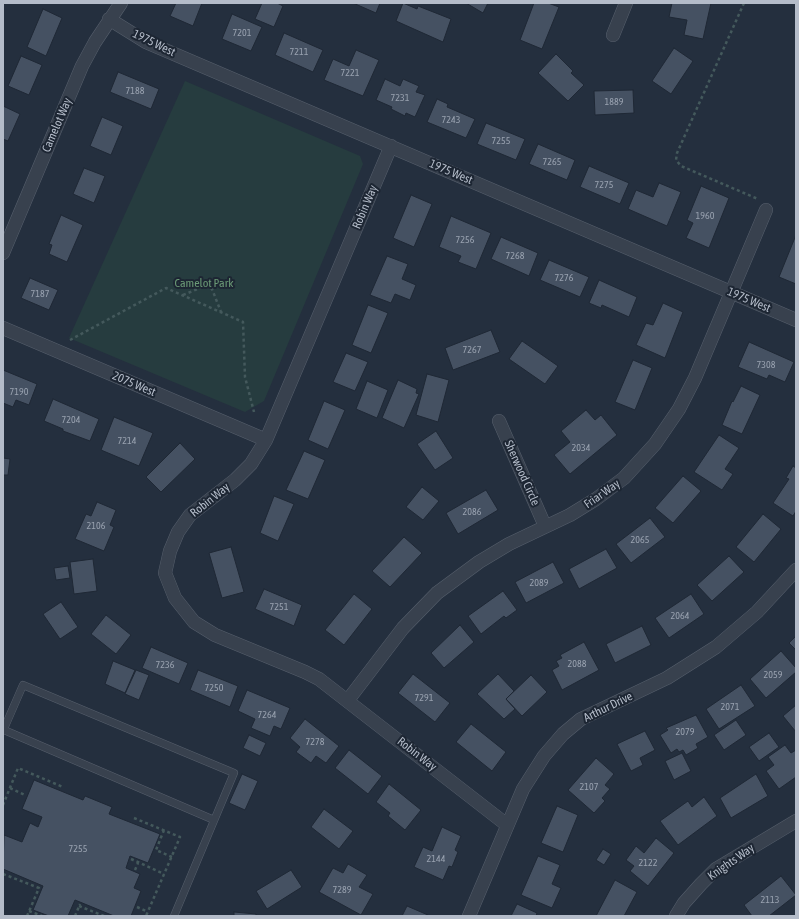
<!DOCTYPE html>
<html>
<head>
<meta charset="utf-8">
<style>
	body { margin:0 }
	#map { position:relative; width:799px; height:919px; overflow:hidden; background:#242f3e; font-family:"Asap Condensed",sans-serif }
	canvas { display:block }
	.frame { position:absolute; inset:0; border:4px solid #b4bcc9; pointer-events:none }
</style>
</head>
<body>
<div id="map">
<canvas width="799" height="919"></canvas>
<div class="frame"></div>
</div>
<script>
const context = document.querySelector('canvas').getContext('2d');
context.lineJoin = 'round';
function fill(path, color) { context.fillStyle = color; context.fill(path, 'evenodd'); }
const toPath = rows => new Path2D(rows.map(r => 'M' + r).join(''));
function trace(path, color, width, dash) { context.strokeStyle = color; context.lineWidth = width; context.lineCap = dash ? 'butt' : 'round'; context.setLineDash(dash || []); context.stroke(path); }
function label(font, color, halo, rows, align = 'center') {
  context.font = font + ' "Asap Condensed",sans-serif'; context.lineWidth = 4; context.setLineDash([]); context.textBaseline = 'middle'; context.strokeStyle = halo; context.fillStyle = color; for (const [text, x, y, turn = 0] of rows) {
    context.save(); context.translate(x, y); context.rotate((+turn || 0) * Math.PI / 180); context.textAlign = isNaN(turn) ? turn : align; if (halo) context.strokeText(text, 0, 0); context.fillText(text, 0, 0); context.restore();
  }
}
const green = toPath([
	[185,81,360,156,363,164,264,401,245,412,69,338]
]);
const building = toPath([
	[176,3,202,3,193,26,170,16,176,3],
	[262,3,277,3,283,6,274,27,255,19,262,3],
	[353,3,380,3,376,13,353,3],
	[403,3,417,9,418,6,451,19,443,42,396,21,403,3],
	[466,3,488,3,483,13,466,3],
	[534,3,548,3,559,7,542,49,520,40,534,3],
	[672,3,711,3,703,39,684,35,687,20,669,17,672,3],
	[43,9,62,18,46,56,27,47,43,9],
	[232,14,262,27,251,51,222,39,232,14],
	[284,33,323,50,313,72,275,55,284,33],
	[674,48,693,61,671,94,652,81,674,48],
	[356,50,379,60,363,96,324,80,333,59,349,66,356,50],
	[556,54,573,71,571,73,584,85,568,101,538,73,556,54],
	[21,56,42,65,29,95,8,86,21,56],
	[118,72,159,89,151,109,110,92,118,72],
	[385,79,400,86,403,79,419,86,416,92,425,95,415,117,406,113,405,116,391,109,392,107,376,100,385,79],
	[633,90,634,113,595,115,594,91,633,90],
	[437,99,448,104,447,107,475,119,466,138,427,122,437,99],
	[3,106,20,114,8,141,3,139,3,106],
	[102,117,123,126,111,155,90,146,102,117],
	[486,123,525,139,516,160,477,144,486,123],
	[538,144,575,160,567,180,529,164,538,144],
	[589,166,629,183,620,204,580,187,589,166],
	[84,168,105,176,94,203,73,194,84,168],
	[659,183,681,192,667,226,628,209,636,190,653,197,659,183],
	[701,186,729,198,709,248,686,238,693,223,687,220,701,186],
	[411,195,432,204,414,247,393,238,411,195],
	[61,215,83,225,67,262,49,254,52,245,49,244,61,215],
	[451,216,491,233,476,269,458,262,461,256,439,247,451,216],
	[796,235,796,284,779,277,796,235],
	[501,237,538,253,529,276,491,259,501,237],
	[387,256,408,264,402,279,416,285,410,300,395,294,391,303,370,295,387,256],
	[549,260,589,277,580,297,540,280,549,260],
	[30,278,58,290,49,310,21,298,30,278],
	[599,280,637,297,629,317,602,305,601,308,589,303,599,280],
	[663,303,683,312,665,358,636,345,646,323,653,325,663,303],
	[368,305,388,313,371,353,352,345,368,305],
	[491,330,500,352,453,370,445,348,491,330],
	[522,341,558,366,545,384,509,359,522,341],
	[749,342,794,362,785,382,769,375,767,379,738,367,749,342],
	[346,353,368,362,355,391,333,382,346,353],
	[633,360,652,368,635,410,615,402,633,360],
	[3,370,37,384,29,405,16,400,13,407,3,403,3,370],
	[427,374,449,380,438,422,416,415,427,374],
	[398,380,417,389,416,393,419,394,404,428,382,418,398,380],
	[367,381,388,390,377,418,356,409,367,381],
	[741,386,760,395,742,434,722,425,732,401,733,402,741,386],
	[53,399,99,419,90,441,63,431,63,429,44,421,53,399],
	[324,401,345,410,328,449,308,440,324,401],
	[586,410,595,420,601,415,617,435,570,474,554,455,570,442,561,431,586,410],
	[114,417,153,433,139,466,101,450,114,417],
	[436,431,453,458,435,470,417,444,436,431],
	[719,435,739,448,725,469,733,474,722,490,694,472,719,435],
	[180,443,195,459,161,492,146,477,180,443],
	[304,451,325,460,308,499,286,490,304,451],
	[3,458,10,459,8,475,3,475,3,458],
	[793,466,796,468,796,511,793,516,773,503,789,479,786,478,793,466],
	[683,476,701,491,673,523,655,508,683,476],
	[422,487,439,501,423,520,406,507,422,487],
	[486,490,498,510,458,534,446,513,486,490],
	[274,496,294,504,278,541,260,533,274,496],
	[97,502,116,510,110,525,114,527,104,551,75,539,86,514,91,516,97,502],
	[763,514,781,529,754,562,736,547,763,514],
	[650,518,665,537,631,563,616,544,650,518],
	[404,537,422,553,390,587,372,571,404,537],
	[231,547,244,592,222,598,209,553,231,547],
	[606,549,617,568,579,589,569,569,606,549],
	[729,556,744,572,712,601,697,585,729,556],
	[93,559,97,591,74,594,70,562,93,559],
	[553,562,564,583,526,603,515,582,553,562],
	[68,566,70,578,56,580,54,568,68,566],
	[264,589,302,605,294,626,255,609,264,589],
	[503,591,517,610,506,618,504,616,481,634,468,616,503,591],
	[354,594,372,609,344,645,325,630,354,594],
	[691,594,704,614,669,638,655,618,691,594],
	[61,602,78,627,60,639,43,614,61,602],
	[106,615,131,635,116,654,91,634,106,615],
	[460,625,474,642,444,668,431,653,460,625],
	[642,626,651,645,615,663,606,644,642,626],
	[796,636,796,650,789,643,796,636],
	[584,642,599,670,562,690,552,670,559,666,556,661,562,658,560,655,584,642],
	[151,647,188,663,179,684,142,668,151,647],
	[781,651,796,668,796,672,766,698,750,679,781,651],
	[113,661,135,670,125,693,105,684,113,661],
	[136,670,149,675,139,700,125,694,136,670],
	[198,670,238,686,230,707,190,690,198,670],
	[413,674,450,703,435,722,398,693,413,674],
	[498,674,514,691,506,699,515,709,504,719,477,694,498,674],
	[531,675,547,692,522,716,506,699,531,675],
	[741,685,755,706,719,729,706,709,741,685],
	[247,690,290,708,281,729,274,726,270,736,251,728,255,719,238,711,247,690],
	[796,705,796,732,783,716,796,705],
	[696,715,708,737,696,744,698,748,686,755,683,750,679,752,677,749,671,753,660,735,668,730,666,728,696,715],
	[305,719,339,746,326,763,316,756,311,763,296,752,300,747,290,738,305,719],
	[736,720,746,735,724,750,714,735,736,720],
	[471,724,506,752,492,771,456,742,471,724],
	[645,731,655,750,640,758,643,765,631,771,617,744,645,731],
	[769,733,779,747,759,761,749,747,769,733],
	[249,735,266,743,260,756,243,748,249,735],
	[785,745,791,753,796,750,796,777,779,789,766,771,774,765,768,757,785,745],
	[349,750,382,776,368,794,335,768,349,750],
	[682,753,691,771,674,780,665,761,682,753],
	[596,758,614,774,605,785,610,789,602,798,605,801,594,813,568,790,596,758],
	[242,774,258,781,245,810,229,803,242,774],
	[756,774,768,796,731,818,720,798,756,774],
	[34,780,83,800,85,796,112,807,109,814,160,834,148,863,130,856,126,868,140,874,134,888,141,891,131,916,114,916,75,900,68,916,49,916,33,910,43,886,3,869,4,835,22,842,30,823,38,827,42,817,22,809,34,780],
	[389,784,421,810,405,830,388,816,390,813,376,802,389,784],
	[704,797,717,816,678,845,660,821,688,801,692,807,704,797],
	[557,806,578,815,563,852,541,843,557,806],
	[324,809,353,831,339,849,311,827,324,809],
	[442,827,461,836,455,850,458,852,452,867,449,866,443,880,414,867,423,847,432,851,442,827],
	[656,838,674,853,648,886,630,871,634,866,626,860,636,846,644,853,656,838],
	[603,849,611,854,604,865,596,860,603,849],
	[538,856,560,865,552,884,561,888,552,908,521,895,538,856],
	[348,864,367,875,359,887,373,894,361,915,319,892,333,868,343,873,348,864],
	[291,870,302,887,267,909,256,891,291,870],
	[781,876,796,895,769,916,752,916,744,905,781,876],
	[615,880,637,892,624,916,596,916,615,880],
	[517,904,537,913,536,916,511,916,517,904],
	[407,906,428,915,428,916,402,916,407,906],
	[234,912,256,914,256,916,234,916,234,912]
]);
const path = toPath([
	[744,3,677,153,676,160,681,166,758,199],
	[183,295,205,286,212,289,221,312],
	[70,340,166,288,243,322,245,377,254,412],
	[10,788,25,795],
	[3,805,18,768,63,787],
	[134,818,180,837,146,916],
	[164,830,156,850,172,857],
	[131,859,164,874],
	[135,870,138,863],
	[3,874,39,888,27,916],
	[79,906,104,916],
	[137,907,148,912],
	[29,911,42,916],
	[75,916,80,904]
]);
const service = toPath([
	[4,730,214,820],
	[3,731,23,685,234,773,174,916]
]);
const minor = toPath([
	[109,19,146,42,796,320],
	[613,35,626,3],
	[391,146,266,440,251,464,235,480,190,515,178,532,170,551,165,573,175,598,194,622,215,635,305,672,319,679,507,825],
	[3,253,82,66,95,42,121,3],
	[3,328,266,440],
	[499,421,545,526],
	[348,700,403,628,437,593,479,562,509,544,570,515,596,499,624,478,655,444,679,409,695,378,766,210],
	[469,916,523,789,544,756,563,734,581,719,667,678,716,647,757,612,796,570],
	[676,916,684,903,701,884,716,869,796,821]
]);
const numberNames = [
	["7201",242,33],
	["7211",299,52],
	["7221",350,73],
	["7188",135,91],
	["7231",400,98],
	["1889",614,102],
	["7243",451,120],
	["7255",501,141],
	["7265",552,162],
	["7275",604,185],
	["1960",705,216],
	["7256",465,240],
	["7268",515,256],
	["7276",564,278],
	["7187",40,294],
	["7267",472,350],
	["7308",766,365],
	["7190",19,392],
	["7204",71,420],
	["7214",127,441],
	["2034",581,448],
	["2086",472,512],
	["2106",96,526],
	["2065",640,540],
	["2089",539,583],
	["7251",279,607],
	["2064",680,616],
	["2088",577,664],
	["7236",165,665],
	["2059",773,675],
	["7250",214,688],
	["7291",424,698],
	["2071",730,707],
	["7264",267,715],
	["2079",685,732],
	["7278",315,742],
	["2107",589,787],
	["7255",78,849],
	["2144",436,859],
	["2122",648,863],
	["7289",342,890],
	["2113",770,900]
];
const streetNames = [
	["1975 West",154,43,26],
	["Camelot Way",57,125,-67],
	["1975 West",451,172,23],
	["Robin Way",365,207,-67],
	["1975 West",749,300,23],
	["2075 West",134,384,23],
	["Sherwood Circle",522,473,66],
	["Friar Way",602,494,-35],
	["Robin Way",210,500,-39],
	["Arthur Drive",608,707,-26],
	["Robin Way",417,754,38],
	["Knights Way",731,862,-35]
];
const parkNames = [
	["Camelot Park",204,283]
];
fill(green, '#263c3f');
fill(building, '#455162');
trace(building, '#1f2835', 1);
trace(service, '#565f6c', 8);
trace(minor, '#565f6c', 14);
trace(path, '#44595c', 2.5, [3, 3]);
trace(service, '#38414e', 7);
trace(minor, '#38414e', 13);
label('10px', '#98a1af', null, numberNames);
label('12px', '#b4bcc9', '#1d2633', streetNames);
label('12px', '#6b9a76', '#1d2633', parkNames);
</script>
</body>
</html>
